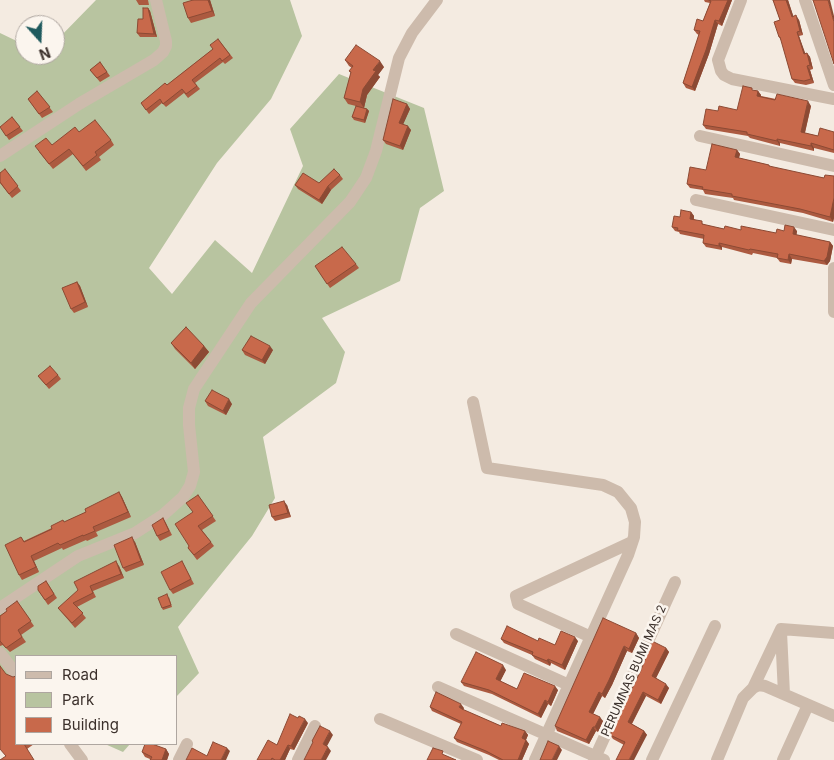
<!DOCTYPE html>
<html>
<head>
<meta charset="utf-8">
<style>
	body { margin:0 }
	#map { position:relative; width:834px; height:760px; overflow:hidden; background:#f4ebe1; font-family:Inter,sans-serif }
	canvas { display:block }
	.legend { position:absolute; left:15px; top:655px; width:162px; height:90px; box-sizing:border-box; background:#fbf5ee; border:1px solid #aea6a0; margin:0; padding:6px 9px; list-style:none; font-size:15px; color:#3b302b }
	.legend li { display:flex; align-items:center; gap:10px; height:25px }
	.legend b { width:25px; border:1px solid #aea6a0 }
	.north { position:absolute; left:15px; top:15px; width:50px; height:50px; box-sizing:border-box; background:#fbf5ee; border:1px solid #aea6a0; border-radius:50%; rotate:160deg; font-size:14px; font-weight:700; line-height:20px; text-align:center; color:#3b302b }
	.north::after { content:''; display:block; margin:auto; width:18px; height:22px; background:#1f5a5e; clip-path:polygon(50% 0,100% 100%,50% 72%,0 100%) }
</style>
</head>
<body>
<div id="map">
<canvas width="834" height="760"></canvas>
<ul class="legend">
<li><b style="height:6px;background:#cdbbac"></b>Road</li>
<li><b style="height:14px;background:#b8c4a0"></b>Park</li>
<li><b style="height:14px;background:#c8694b"></b>Building</li>
</ul>
<div class="north">N</div>
</div>
<script>
const context = document.querySelector('canvas').getContext('2d');
context.lineJoin = 'round';
function fill(path, color) { context.fillStyle = color; context.fill(path, 'evenodd'); }
const toPath = rows => new Path2D(rows.map(r => 'M' + r).join(''));
function trace(path, color, width, dash) { context.strokeStyle = color; context.lineWidth = width; context.lineCap = dash ? 'butt' : 'round'; context.setLineDash(dash || []); context.stroke(path); }
function label(font, color, halo, rows, align = 'center') {
  context.font = font + ' Inter,sans-serif'; context.lineWidth = 5; context.setLineDash([]); context.textBaseline = 'middle'; context.strokeStyle = halo; context.fillStyle = color; for (const [text, x, y, turn = 0] of rows) {
    context.save(); context.translate(x, y); context.rotate((+turn || 0) * Math.PI / 180); context.textAlign = isNaN(turn) ? turn : align; if (halo) context.strokeText(text, 0, 0); context.fillText(text, 0, 0); context.restore();
  }
}
const green = toPath([
	[96,0,290,0,302,36,271,99,217,163,149,268,172,294,215,240,252,273,303,166,290,129,339,74,424,108,444,191,420,208,400,281,322,318,345,352,336,383,263,437,275,498,252,536,178,627,199,673,176,697,176,656,16,656,16,705,0,691,0,33,25,45,25,55,55,55,55,42],
	[105,744,130,744,123,752]
]);
const minor = toPath([
	[741,0,718,60,721,71,724,75,732,79,834,99],
	[805,0,834,85],
	[700,136,834,166],
	[0,156,79,104,154,60,163,52,166,46,166,41,156,0],
	[696,200,834,230],
	[834,268,834,312],
	[473,402,487,468,603,485,618,492,631,508,635,522,634,537,628,555,535,760],
	[0,608,78,556,135,533,163,515,183,497,190,486,194,472,189,425,189,408,194,389,251,303,350,202,366,178,376,151,399,58,412,33,437,0],
	[781,632,784,694],
	[456,634,569,685],
	[591,637,518,604,516,596,632,542],
	[0,653,16,674],
	[438,687,604,760],
	[753,688,781,629,834,633],
	[380,719,477,760],
	[70,744,82,760],
	[179,760,187,744],
	[298,760,315,726],
	[594,760,675,582],
	[652,760,715,626],
	[717,760,743,698,753,688,759,685,765,686,834,716],
	[783,760,808,705]
]);
const wall = toPath([
	[136,0,148,0,149,5,139,5],
	[208,0,210,0,215,16,191,23,188,18],
	[704,0,732,0,722,26,718,24,709,54,695,91,686,88,683,83,699,35,697,34,694,30,703,21,710,3,705,2],
	[773,0,788,0,793,16,799,20,803,35,799,36,805,54,807,53,810,57,813,69,810,70,814,83,806,85,795,83,792,79,782,42,779,37,780,20],
	[148,8,150,11,157,37,140,37,137,33],
	[218,39,233,58,225,64,223,62,195,83,200,89,188,98,184,93,166,107,162,103,149,114,141,103,167,85,213,49],
	[345,60,384,67,378,75,380,77,367,95,364,108,367,109,369,111,365,123,354,120,352,117,356,106,348,104,344,98,351,73,349,71,352,68,349,66],
	[100,62,110,76,100,82,90,70],
	[754,90,758,91,761,95,761,96,811,106,805,133,818,136,834,132,834,153,814,148,814,151,780,143,780,146,750,138,748,136,706,129,703,125,718,111,737,110],
	[37,91,53,112,42,118,28,99],
	[407,104,410,109,403,124,411,130,403,150,386,144,383,140],
	[12,117,23,131,9,140,3,131],
	[79,132,111,140,114,145,99,157,101,160,86,171,73,154,53,169,39,152],
	[737,150,740,154,739,158,769,165,770,167,824,178,834,176,834,218,833,222,803,213,734,200,733,198,705,194,703,190,690,188,687,184],
	[5,169,21,191,12,198,0,183],
	[340,175,343,179,331,190,322,204,298,189,295,185,319,183],
	[691,212,694,216,694,219,705,225,724,229,776,233,784,231,797,231,796,235,830,242,833,246,830,261,827,265,792,259,791,264,780,262,777,258,753,253,752,255,722,247,722,250,706,247,703,243,704,239,680,234,679,232,675,231,672,227,680,217],
	[356,264,359,268,330,288,315,266],
	[77,282,80,286,88,307,74,313,71,309],
	[171,343,204,346,209,352,195,369,175,349],
	[242,350,273,350,265,364,245,355],
	[58,375,61,379,49,389,38,376],
	[205,401,232,404,226,415,208,406],
	[119,492,122,497,131,517,96,532,98,536,87,541,86,540,63,550,62,548,34,561,39,572,22,580,19,575,21,537,24,541,86,512],
	[198,495,216,521,202,530,214,546,197,560,188,548,189,546,193,512],
	[287,505,291,517,275,521,272,517],
	[163,518,166,523,172,535,160,541,157,536],
	[135,542,144,565,126,572,123,568],
	[182,561,194,584,173,594,170,590],
	[119,566,124,578,93,591,96,597,77,607,86,618,75,628,58,608],
	[46,581,57,598,48,605,38,590],
	[169,597,172,607,163,610,162,608],
	[17,601,34,626,21,635,26,642,10,652,3,645,0,646,0,616,7,611],
	[636,633,639,638,632,653,627,651,612,685,605,698,602,696,593,714,603,721,598,732,596,731,589,744,557,731,555,726],
	[501,639,538,641,555,645,578,641,565,670,551,663,550,666,535,659,532,655,504,643],
	[666,648,669,652,656,678,669,688,661,704,646,696,632,724,644,731,647,735,624,745,613,739,610,735],
	[506,670,500,681,517,689,558,690,551,706,548,704,541,718,492,694,464,686,461,682],
	[430,707,464,708,463,710,501,726,525,731,528,735,526,740,529,744,522,760,499,760,489,755,457,742,454,738,461,724,432,711],
	[308,723,294,750,290,749,285,760,257,760,277,745],
	[16,744,34,744,27,749,5,756],
	[166,749,169,754,167,760,150,760,150,759,145,757,142,752]
]);
const shadedWall = toPath([
	[208,0,210,0,215,16,212,11],
	[728,0,732,0,722,26,719,21],
	[786,0,788,0,795,21,792,17],
	[828,0,830,0,834,16,834,22],
	[148,8,150,11,157,37,154,34],
	[796,15,799,20,803,35,800,31],
	[715,20,718,24,709,54,695,91,692,87],
	[797,32,799,36,807,58,804,54],
	[807,53,810,57,813,69,810,65],
	[380,61,384,67,378,75,380,77,367,95,364,108,360,102,363,89,373,70],
	[807,66,810,70,814,83,811,79],
	[758,91,761,95,760,100,757,96],
	[808,101,811,106,804,136,801,132],
	[407,104,410,109,402,127,399,123],
	[367,109,369,111,365,123,364,120],
	[408,126,411,130,403,150,400,146],
	[777,139,780,143,780,146,777,141],
	[811,143,814,148,814,151,811,146],
	[737,150,740,154,738,161,735,157],
	[328,186,331,190,322,204,319,200],
	[834,198,834,218,833,222,830,217],
	[691,212,694,216,693,223,690,219],
	[794,227,797,231,796,239,793,234],
	[830,242,833,246,830,261,827,265,824,261],
	[719,243,722,247,722,250,719,246],
	[789,254,792,259,791,264,788,260],
	[77,282,80,286,88,307,85,302],
	[204,346,209,352,195,369,191,363],
	[270,346,273,350,265,364,262,360],
	[229,399,232,404,226,415,223,411],
	[119,492,122,497,131,517,128,512],
	[284,501,287,505,291,517,288,513],
	[132,537,135,542,144,565,141,561],
	[31,556,34,561,39,572,36,567],
	[116,561,119,566,124,578,121,574],
	[636,633,639,638,632,653,629,649],
	[575,637,578,641,565,670,562,665],
	[624,646,627,651,612,685,605,698,602,694],
	[666,648,669,652,655,680,652,676],
	[548,659,551,663,550,666,547,661],
	[503,665,506,670,499,684,496,679],
	[666,684,669,688,661,704,658,700],
	[555,686,558,690,551,706,548,702],
	[599,692,602,696,592,716,589,712],
	[643,692,646,696,630,727,628,722],
	[545,700,548,704,541,718,538,714],
	[461,704,464,708,462,711,459,707],
	[600,717,603,721,598,732,595,727],
	[305,719,308,723,294,750,291,746],
	[593,727,596,731,589,744,586,740],
	[330,731,333,735,326,748,323,744],
	[525,731,528,735,525,742,522,738],
	[644,731,647,735,634,760,629,760],
	[526,740,529,744,522,760,518,760],
	[288,745,290,749,285,760,280,760],
	[559,746,562,750,557,760,552,760],
	[328,747,331,751,326,760,321,760],
	[227,748,230,751,226,760,221,760],
	[166,749,169,754,167,760,162,760]
]);
const building = toPath([
	[193,0,208,0,212,11,188,18,183,3,193,0],
	[709,0,728,0,719,21,715,20,706,50,692,87,683,83,700,31,694,30,697,19,703,21,711,1,709,0],
	[773,0,786,0,792,17,796,15,800,31,797,32,804,54,807,53,810,65,807,66,811,79,804,81,792,79,780,37,779,37,774,22,780,20,773,0],
	[813,0,828,0,834,22,834,64,813,0],
	[143,8,148,8,154,34,137,33,138,19,143,19,143,8],
	[218,39,230,55,222,61,220,58,192,80,197,86,186,94,182,89,163,104,160,99,146,110,141,103,165,83,167,85,213,49,210,45,218,39],
	[356,45,380,61,373,70,376,71,363,89,360,102,344,98,351,72,349,71,353,66,345,60,356,45],
	[100,62,107,72,97,78,90,70,100,62],
	[743,86,752,88,752,90,758,91,757,96,775,100,777,94,808,101,801,132,818,136,820,128,834,132,834,150,811,143,811,146,777,139,777,141,747,134,747,132,703,125,706,109,718,111,719,106,737,110,743,86],
	[37,91,50,107,39,114,28,99,37,91],
	[393,99,407,104,399,123,408,126,400,146,383,140,393,99],
	[356,106,367,109,364,120,352,117,356,106],
	[12,117,20,127,6,136,0,127,12,117],
	[95,120,111,140,95,152,97,155,83,166,69,149,49,164,35,146,46,138,52,145,75,127,79,132,95,120],
	[712,144,737,150,735,157,769,165,769,166,824,178,825,175,834,176,834,198,830,217,800,209,732,196,732,194,702,189,703,187,687,184,690,167,706,170,712,144],
	[5,169,18,186,9,194,0,182,0,173,5,169],
	[334,169,340,175,328,186,319,200,295,185,303,173,319,183,334,169],
	[681,210,691,212,690,219,702,221,702,224,724,229,725,226,741,230,741,226,776,233,777,229,784,231,785,225,794,227,793,234,830,242,827,257,824,261,789,254,788,260,777,258,778,254,750,249,749,250,719,243,719,246,703,243,704,235,677,230,678,228,672,227,674,216,680,217,681,210],
	[342,247,356,264,327,284,315,266,342,247],
	[77,282,85,302,71,309,62,288,77,282],
	[186,327,204,346,191,363,171,343,186,327],
	[251,336,270,346,262,360,242,350,251,336],
	[50,366,58,375,46,385,38,376,50,366],
	[212,390,229,399,223,411,205,401,212,390],
	[119,492,128,512,93,527,95,531,83,536,83,535,60,545,58,543,31,556,36,567,19,575,5,545,21,537,24,542,52,529,51,526,63,520,64,522,86,512,85,509,119,492],
	[198,495,213,516,198,526,211,542,194,555,188,548,189,546,175,524,193,512,186,503,198,495],
	[284,501,288,513,272,517,269,505,284,501],
	[163,518,169,531,157,536,152,525,163,518],
	[132,537,141,561,123,568,114,545,132,537],
	[116,561,121,574,90,586,93,593,73,603,83,613,72,623,58,608,78,590,74,582,116,561],
	[182,561,191,579,170,590,161,572,182,561],
	[46,581,54,594,45,600,38,590,38,586,46,581],
	[167,594,171,605,162,608,158,598,167,594],
	[17,601,31,621,18,630,22,637,6,648,0,641,0,616,7,611,6,609,17,601],
	[603,618,636,633,629,649,624,646,609,680,602,694,599,692,589,712,600,717,595,727,593,727,586,740,555,726,603,618],
	[507,626,538,641,539,638,555,645,561,631,575,637,562,665,548,659,547,661,532,655,533,652,501,639,507,626],
	[652,641,666,648,652,676,666,684,658,700,643,692,628,722,644,731,629,760,616,760,625,742,610,735,641,670,652,641],
	[476,652,503,665,496,679,517,689,524,673,555,686,548,702,545,700,538,714,489,690,461,682,476,652],
	[0,666,6,674,13,677,16,676,16,744,24,744,34,760,0,760,6,756,0,749,0,666],
	[436,692,461,704,459,707,462,709,501,726,502,723,525,731,522,738,526,740,518,760,503,760,486,751,454,738,462,722,430,707,436,692],
	[290,714,298,718,299,716,305,719,291,746,288,745,280,760,275,760,272,758,271,760,257,760,268,740,277,745,290,714],
	[320,726,330,731,323,744,328,747,321,760,304,760,313,742,312,741,320,726],
	[548,741,559,746,552,760,540,760,548,741],
	[213,742,227,748,221,760,186,760,192,748,207,756,213,742],
	[145,744,152,744,166,749,162,760,150,760,152,757,142,752,145,744],
	[433,748,443,751,442,754,456,760,427,760,433,748]
]);
const streetNames = [
	["PERUMNAS BUMI MAS 2",634,671,-66]
];
fill(green, '#b8c4a0');
trace(minor, '#cdbbac', 12);
fill(wall, '#ac5a40');
fill(shadedWall, '#8c4a34');
fill(building, '#c8694b');
trace(building, '#8c4a34', 1);
label('12px', '#3b302b', '#fbf5ee', streetNames);
</script>
</body>
</html>
